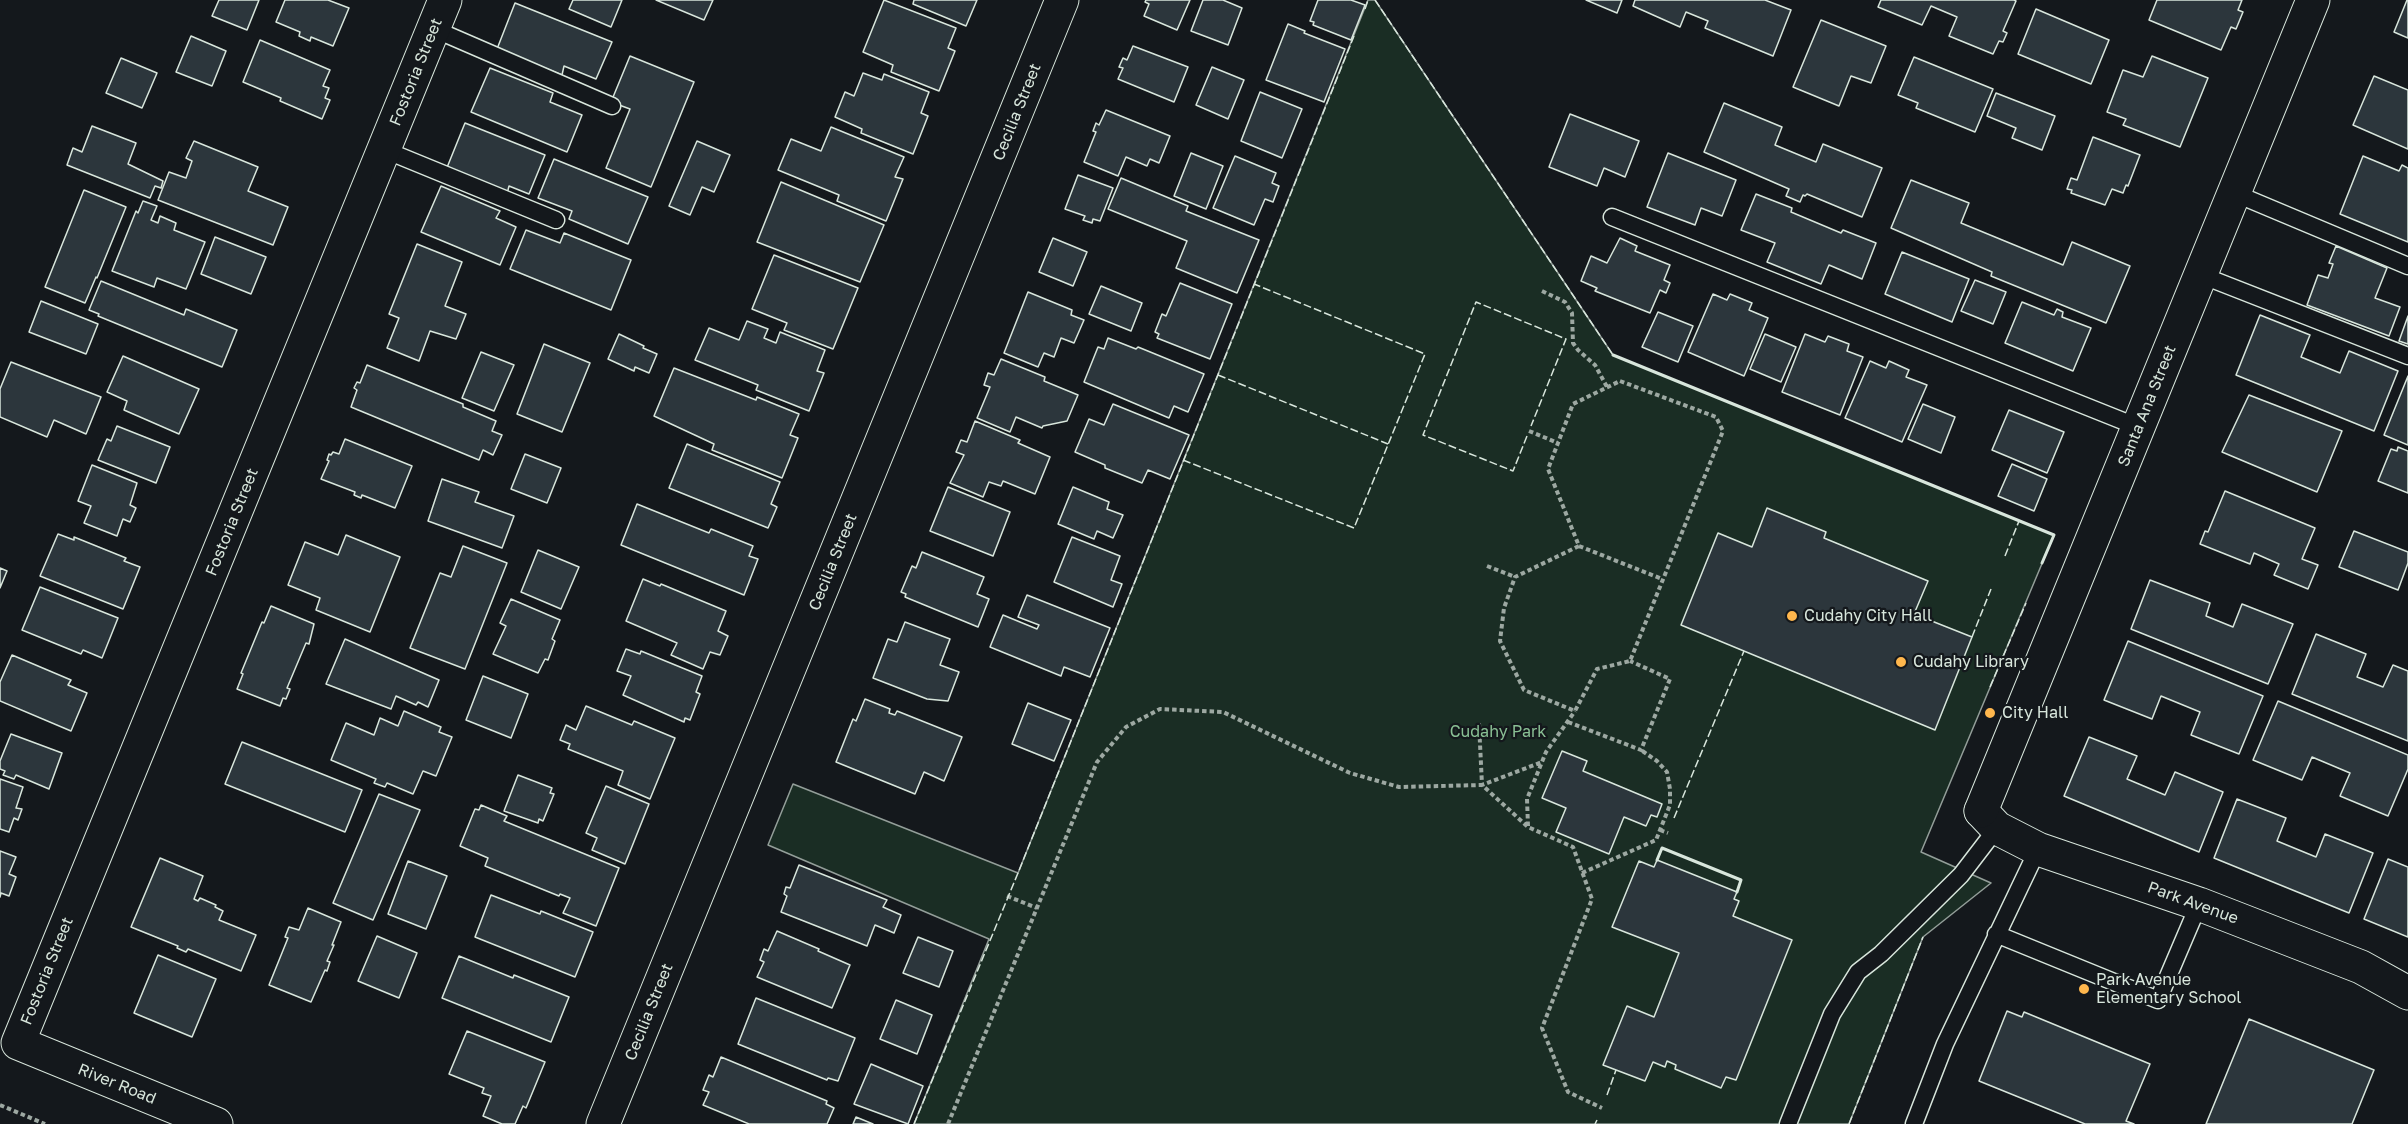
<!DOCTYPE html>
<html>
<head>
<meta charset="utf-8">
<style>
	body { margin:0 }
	canvas { display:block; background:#14181c }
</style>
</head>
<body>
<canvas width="2408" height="1124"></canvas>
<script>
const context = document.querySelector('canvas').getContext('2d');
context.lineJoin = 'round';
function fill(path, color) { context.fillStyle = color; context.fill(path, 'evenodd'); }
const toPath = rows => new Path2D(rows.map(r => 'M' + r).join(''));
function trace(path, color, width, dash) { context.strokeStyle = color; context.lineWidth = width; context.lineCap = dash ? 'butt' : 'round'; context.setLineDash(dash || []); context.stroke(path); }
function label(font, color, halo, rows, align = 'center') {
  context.font = font + ' "Golos Text",sans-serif'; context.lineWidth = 4.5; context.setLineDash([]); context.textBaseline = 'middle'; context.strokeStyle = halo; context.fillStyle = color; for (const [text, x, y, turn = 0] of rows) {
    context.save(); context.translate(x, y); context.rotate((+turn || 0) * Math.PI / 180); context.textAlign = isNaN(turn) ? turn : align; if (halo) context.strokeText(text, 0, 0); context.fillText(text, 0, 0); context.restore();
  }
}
const green = toPath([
	[1368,0,1375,0,1613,355,2054,535,1921,852,1991,883,1923,937,1849,1124,914,1124,989,939,768,845,793,784,1018,873,1368,0]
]);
const building = toPath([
	[219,0,259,0,247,30,212,16,219,0],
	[285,0,328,0,349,8,333,46,311,37,310,41,299,36,300,32,276,22,285,0],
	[573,0,622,0,611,27,569,9,573,0],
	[656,0,713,0,704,20,656,0],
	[884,0,956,28,948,48,955,51,939,91,891,72,893,65,863,52,884,0],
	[914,0,977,0,966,26,913,4,914,0],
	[1146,0,1190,0,1177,30,1144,16,1149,4,1145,2,1146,0],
	[1203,0,1223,0,1242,8,1228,45,1191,31,1203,0],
	[1318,0,1351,0,1365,5,1351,40,1313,25,1314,22,1310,21,1318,0],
	[1586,0,1622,0,1617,13,1586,0],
	[1635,0,1765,0,1791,10,1773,56,1705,28,1708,21,1686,12,1680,27,1633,6,1635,0],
	[1881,0,2014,0,2016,1,2003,31,2007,33,2003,42,1999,41,1993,54,1949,36,1957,17,1931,6,1922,25,1878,7,1881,0],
	[2157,0,2242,0,2238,10,2243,12,2236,29,2231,27,2221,50,2149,20,2157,0],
	[2407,0,2408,0,2408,38,2394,32,2407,0],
	[515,3,612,42,596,79,564,66,562,75,497,49,515,3],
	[2036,9,2109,40,2091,84,2018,54,2036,9],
	[1821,20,1886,46,1871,83,1851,76,1839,106,1793,87,1821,20],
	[1288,24,1305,31,1304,33,1345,49,1324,102,1266,80,1288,24],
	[191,36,226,51,212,86,176,72,191,36],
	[260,40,330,70,323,86,329,88,325,98,330,100,322,119,280,101,281,98,243,82,260,40],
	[1133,46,1188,67,1174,102,1118,79,1123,68,1119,67,1123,58,1127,60,1133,46],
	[630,56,694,82,651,187,606,168,630,109,611,102,630,56],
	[2152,56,2208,78,2180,147,2123,125,2126,119,2107,112,2123,70,2143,77,2152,56],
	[1914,57,1993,89,1975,132,1916,108,1918,103,1898,95,1914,57],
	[121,58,157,73,142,108,106,93,121,58],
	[1212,67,1244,80,1228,119,1196,105,1212,67],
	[490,68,553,93,550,102,582,115,567,152,471,112,490,68],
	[863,73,882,80,884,74,929,92,921,113,928,116,913,154,861,133,862,129,835,117,845,92,854,96,863,73],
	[2374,76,2408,90,2408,149,2353,125,2374,76],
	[1260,92,1302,109,1282,158,1241,141,1260,92],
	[1996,93,2055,116,2042,150,2012,138,2016,128,1987,116,1996,93],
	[1724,103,1782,127,1775,145,1816,162,1823,144,1882,168,1862,217,1807,194,1805,196,1803,195,1800,202,1786,196,1789,189,1704,152,1724,103],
	[1106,110,1170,136,1159,163,1150,159,1147,166,1126,157,1118,176,1084,162,1096,132,1093,131,1096,123,1099,125,1106,110],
	[1570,114,1639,141,1625,177,1604,168,1597,186,1549,167,1570,114],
	[465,123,545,155,529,194,509,186,507,194,446,170,465,123],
	[92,126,136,143,128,164,163,181,161,188,155,186,150,198,67,165,73,148,82,152,92,126],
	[831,127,904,157,895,177,903,179,886,221,837,201,839,195,778,170,791,139,821,151,831,127],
	[2093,137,2140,155,2128,186,2126,185,2123,193,2112,189,2105,205,2071,193,2072,190,2067,189,2071,178,2077,180,2093,137],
	[194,141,258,167,248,191,288,207,273,245,158,200,169,172,186,178,192,161,186,158,194,141],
	[697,141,730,155,714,192,702,187,690,215,669,206,697,141],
	[1191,153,1223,166,1206,209,1174,196,1191,153],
	[1668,153,1736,180,1722,216,1701,208,1695,225,1647,207,1668,153],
	[1235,156,1276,173,1272,183,1279,186,1273,202,1265,199,1254,225,1213,208,1235,156],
	[2363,156,2399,171,2402,165,2408,168,2408,242,2340,214,2363,156],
	[554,159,648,197,628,244,569,219,572,211,538,198,554,159],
	[1078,175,1113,188,1100,221,1093,219,1092,223,1083,220,1085,216,1065,209,1078,175],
	[1121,178,1188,206,1186,211,1259,240,1237,293,1176,268,1187,241,1108,209,1121,178],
	[1911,180,1969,203,1961,223,2063,265,2072,242,2130,266,2106,323,1991,276,1992,272,1891,228,1911,180],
	[781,182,884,225,860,282,757,242,781,182],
	[441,186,500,211,496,218,516,227,500,265,421,232,441,186],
	[84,190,126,207,97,278,96,277,85,303,45,287,84,190],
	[1756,194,1792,208,1791,212,1841,233,1843,230,1876,243,1862,279,1829,265,1821,284,1767,262,1775,243,1741,230,1756,194],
	[143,201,157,206,151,220,158,223,160,216,176,223,174,230,205,242,186,289,157,278,154,287,112,271,136,211,138,213,143,201],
	[526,230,560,243,564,233,631,260,611,310,510,269,526,230],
	[215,237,266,257,251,294,201,274,215,237],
	[1053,238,1087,252,1073,286,1039,272,1053,238],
	[1620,238,1637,246,1635,251,1670,265,1664,280,1670,283,1666,293,1660,290,1650,313,1595,291,1597,288,1581,281,1591,256,1607,263,1620,238],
	[417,244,462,262,445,306,466,314,456,339,430,331,419,361,387,348,399,318,389,314,417,244],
	[2336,246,2387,268,2375,298,2400,307,2389,336,2307,305,2318,275,2328,278,2333,264,2329,263,2336,246],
	[1902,252,1969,279,1952,322,1885,294,1902,252],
	[774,255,858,288,833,349,784,330,787,323,752,309,774,255],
	[1975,280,2006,292,1993,324,1961,311,1975,280],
	[101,281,184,315,186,309,237,330,222,367,98,316,99,314,89,310,101,281],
	[1180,283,1232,304,1210,359,1157,338,1159,334,1155,332,1162,314,1166,316,1180,283],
	[1101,286,1142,303,1131,331,1089,314,1101,286],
	[1028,292,1072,310,1071,315,1084,320,1074,343,1061,338,1054,357,1044,353,1038,367,1004,353,1028,292],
	[1713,294,1727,300,1730,294,1752,303,1749,310,1768,318,1744,376,1688,352,1713,294],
	[41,301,98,324,86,354,29,332,41,301],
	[2022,302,2054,315,2057,309,2063,312,2062,317,2091,328,2073,371,2005,343,2022,302],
	[1658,312,1693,326,1678,362,1642,347,1658,312],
	[2260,315,2310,335,2301,357,2340,373,2349,351,2398,371,2374,431,2236,375,2260,315],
	[2408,316,2408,344,2399,341,2408,316],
	[747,321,768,329,764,338,776,343,780,332,825,350,817,371,824,373,809,411,756,390,758,385,695,360,709,328,739,340,747,321],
	[619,334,644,346,643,348,657,354,649,373,635,367,634,371,608,359,619,334],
	[1765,334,1796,347,1781,382,1750,369,1765,334],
	[1805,334,1825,342,1828,336,1849,344,1847,351,1863,357,1840,415,1782,392,1805,334],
	[1108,338,1136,349,1138,347,1204,374,1188,412,1174,406,1169,418,1084,382,1098,347,1104,349,1108,338],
	[544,344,590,363,562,432,517,414,544,344],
	[481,352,514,365,494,411,462,398,481,352],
	[123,356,199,389,179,434,124,410,127,401,107,392,123,356],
	[1001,359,1045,377,1044,381,1078,395,1067,421,1043,426,1042,428,1016,417,1010,432,977,418,990,387,984,385,988,373,994,375,1001,359],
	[1870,361,1886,368,1889,361,1909,370,1906,377,1927,385,1902,442,1845,418,1870,361],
	[11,362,101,397,86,434,54,420,47,437,0,417,0,389,11,362],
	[367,365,463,404,463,407,496,421,492,431,502,435,493,455,483,450,479,460,351,407,357,390,354,388,357,382,360,383,367,365],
	[674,368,756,400,757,397,799,414,790,435,798,438,782,478,712,450,714,444,654,416,674,368],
	[2408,376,2408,445,2384,435,2408,376],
	[2249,395,2342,431,2317,492,2222,452,2249,395],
	[1113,404,1189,435,1170,479,1148,470,1142,483,1105,468,1105,465,1075,452,1089,419,1104,425,1113,404],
	[1923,404,1955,417,1941,453,1908,439,1923,404],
	[2009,410,2064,432,2047,473,1992,450,2009,410],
	[975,421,1020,440,1018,443,1050,457,1035,494,1003,481,1001,486,989,482,983,497,950,483,964,455,956,452,961,440,967,442,975,421],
	[117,426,170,447,156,483,98,460,107,439,111,441,117,426],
	[345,439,412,466,395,508,362,495,361,498,354,495,355,492,321,479,329,461,327,460,329,454,331,455,333,452,339,454,345,439],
	[687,444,780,482,771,504,777,507,768,528,669,488,687,444],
	[2398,447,2408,451,2408,493,2378,481,2391,449,2397,451,2398,447],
	[525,454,561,468,547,503,511,489,525,454],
	[2012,464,2047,479,2034,511,1998,496,2012,464],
	[92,465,137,483,130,505,136,508,130,522,123,519,117,536,84,523,91,506,78,501,92,465],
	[442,479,479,492,475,502,514,516,502,548,428,521,442,479],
	[948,487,1010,512,993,556,930,531,948,487],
	[1073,487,1109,502,1107,509,1123,515,1113,538,1097,531,1094,539,1058,524,1073,487],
	[2225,491,2315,528,2302,559,2318,565,2308,589,2274,575,2279,564,2254,553,2250,564,2200,544,2205,531,2208,532,2225,491],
	[637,504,709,533,711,529,753,546,749,556,758,559,744,595,621,545,637,504],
	[1767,508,1826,532,1824,538,1928,581,1914,614,1972,637,1935,730,1681,625,1718,533,1752,547,1767,508],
	[2354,531,2408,552,2408,563,2398,590,2339,567,2354,531],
	[58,534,74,540,74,537,126,558,124,561,140,567,123,609,40,576,58,534],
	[346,535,400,557,370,632,316,610,320,598,288,585,305,542,338,555,346,535],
	[1072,537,1120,556,1111,580,1122,584,1113,607,1054,582,1072,537],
	[463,546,507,563,465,669,410,648,440,573,451,577,463,546],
	[538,550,579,567,561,609,521,592,538,550],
	[922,552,984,577,977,594,989,599,978,627,905,597,906,594,901,592,912,566,916,568,922,552],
	[0,568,7,571,0,588,0,568],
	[643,579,660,586,661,584,726,611,718,631,728,636,720,655,710,652,703,669,671,655,677,643,626,621,643,579],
	[2150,580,2210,603,2206,616,2233,627,2242,604,2293,624,2268,684,2131,629,2150,580],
	[40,587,118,618,102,658,83,650,81,654,22,630,40,587],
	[1027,595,1110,628,1090,677,1064,667,1061,676,990,647,1003,615,1037,629,1039,625,1018,617,1027,595],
	[511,599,560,620,552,639,555,641,548,660,545,659,538,673,493,654,506,626,500,623,511,599],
	[271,606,314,624,309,644,306,643,287,688,290,689,286,699,283,698,280,706,237,689,243,674,241,673,262,622,264,623,271,606],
	[905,622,950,639,940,665,959,672,948,701,927,699,873,678,888,639,897,642,905,622],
	[2316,634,2366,654,2357,677,2383,687,2393,665,2408,671,2408,741,2292,694,2316,634],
	[345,639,439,680,428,707,418,702,416,705,396,696,391,709,326,684,345,639],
	[2128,641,2263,696,2239,754,2191,735,2200,712,2161,696,2152,719,2104,700,2128,641],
	[626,649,640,654,641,651,702,676,696,692,700,694,690,720,685,718,684,722,623,695,631,676,617,671,626,649],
	[12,655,71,680,68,685,87,693,71,731,0,701,0,682,12,655],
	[483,676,528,694,511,738,466,720,483,676],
	[865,699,890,709,889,713,895,715,897,711,962,737,944,781,924,772,915,794,836,762,853,719,856,721,865,699],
	[2278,701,2408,755,2408,769,2388,816,2340,796,2350,773,2312,757,2302,780,2253,760,2278,701],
	[1028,703,1071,720,1054,761,1012,744,1028,703],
	[586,706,632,725,634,721,675,738,650,799,618,785,623,771,568,749,570,744,560,740,566,725,576,730,586,706],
	[404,711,441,727,439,732,452,737,436,776,423,771,413,794,387,783,385,787,374,783,376,779,331,760,346,723,374,735,380,718,398,726,404,711],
	[11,734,62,753,49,789,16,775,14,779,3,775,5,771,0,769,0,761,11,734],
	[2089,737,2137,756,2127,779,2165,795,2175,772,2223,792,2199,852,2064,796,2089,737],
	[242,742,362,790,345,832,225,784,242,742],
	[1562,751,1587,761,1583,771,1662,804,1657,817,1651,815,1646,826,1624,817,1609,854,1556,832,1566,808,1542,798,1562,751],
	[518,775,552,788,550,793,554,794,543,821,539,819,538,823,504,811,518,775],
	[0,779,23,787,16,808,22,809,18,820,14,818,9,832,0,829,0,779],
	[606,786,649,804,625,864,592,850,597,838,586,833,606,786],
	[379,794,420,810,373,920,333,903,379,794],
	[2237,799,2286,818,2277,841,2316,857,2325,834,2373,853,2349,913,2214,858,2237,799],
	[481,805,507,816,504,821,619,868,596,926,563,913,570,898,560,894,559,896,485,866,488,858,460,846,475,809,479,810,481,805],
	[0,851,16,857,9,874,16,877,9,896,1,893,0,897,0,851],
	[160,858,203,876,194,899,198,901,200,898,216,905,215,907,223,911,219,920,256,935,241,971,188,949,186,952,177,948,178,946,131,927,160,858],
	[2388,859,2408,867,2408,937,2364,919,2388,859],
	[1657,860,1737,892,1734,899,1739,901,1733,916,1792,940,1736,1080,1726,1077,1721,1088,1675,1069,1676,1065,1667,1061,1665,1067,1653,1062,1645,1081,1603,1065,1627,1006,1654,1017,1679,953,1612,927,1639,861,1654,867,1657,860],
	[408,861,447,876,426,929,388,914,408,861],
	[799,865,887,900,883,907,901,915,894,933,875,925,867,946,781,912,787,896,784,894,786,887,790,888,799,865],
	[491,895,540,914,541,911,593,932,575,977,475,937,491,895],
	[308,908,341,922,332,945,334,945,327,961,330,962,327,971,325,970,311,1002,269,985,288,938,285,937,289,927,299,930,308,908],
	[777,931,819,949,818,951,850,965,832,1008,757,977,764,962,760,960,764,949,768,951,777,931],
	[377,936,417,953,399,998,358,981,377,936],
	[918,937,953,951,939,987,903,973,918,937],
	[158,955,216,979,192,1037,134,1013,158,955],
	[459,956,513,978,514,975,569,997,551,1042,442,998,459,956],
	[756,998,855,1038,838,1081,828,1078,827,1080,738,1044,756,998],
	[896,1000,932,1015,917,1054,880,1039,896,1000],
	[2007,1011,2022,1017,2024,1012,2150,1064,2126,1121,2134,1124,2085,1124,1979,1081,2007,1011],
	[2249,1019,2374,1070,2352,1124,2206,1124,2249,1019],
	[467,1031,545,1062,526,1108,523,1106,515,1124,502,1124,483,1116,491,1096,482,1093,484,1088,449,1074,467,1031],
	[721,1057,827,1101,826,1104,834,1108,827,1124,749,1124,703,1105,709,1092,703,1090,709,1075,713,1077,721,1057],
	[871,1064,923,1086,908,1124,854,1104,871,1064],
	[856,1117,873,1124,853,1124,856,1117]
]);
const path = toPath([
	[1542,291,1565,302,1572,313,1573,343,1578,350,1595,365,1607,387],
	[1620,381,1716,417,1723,431,1630,661,1597,669,1575,711,1524,690,1500,641,1504,608,1515,577,1579,546,1548,469,1573,404,1620,381],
	[1529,431,1558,443],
	[1579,546,1662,579],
	[1487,566,1515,577],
	[1568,722,1641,750,1670,679,1630,661],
	[1479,723,1482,785,1542,762],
	[1528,826,1527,799,1546,752,1575,711],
	[1660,830,1668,833],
	[1582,873,1656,840,1670,805,1670,789,1667,772,1657,761,1641,750],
	[1007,896,1037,908],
	[0,1105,45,1124],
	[948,1124,1097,762,1126,727,1160,709,1223,712,1350,773,1399,787,1482,785,1528,827,1573,847,1592,899,1542,1028,1568,1092,1602,1108]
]);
const service = toPath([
	[434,29,612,106],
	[385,150,556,220],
	[2234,193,2408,266],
	[1612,217,2138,427],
	[2201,275,2408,356],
	[1996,934,2158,1000,2199,904],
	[1788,1124,1832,1014,1858,972,1881,954,1961,875,1997,828],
	[1914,1124,1945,1044,2038,849]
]);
const minor = toPath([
	[1981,811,1997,828,2038,849,2199,904,2361,967,2408,993],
	[216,1124,18,1043,445,0],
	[603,1124,1062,0]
]);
const tertiary = toPath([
	[1981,811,2313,0]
]);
const fence = toPath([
	[1375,0,1613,355],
	[1365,9,1368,0],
	[1218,375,1388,444],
	[1527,436,1513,471,1423,435,1476,302,1566,339,1531,426],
	[1183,460,1354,528,1425,354,1254,284],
	[2005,556,2019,521],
	[1972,637,1991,589],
	[1990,687,2026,603],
	[1674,818,1744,651],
	[1607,1095,1616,1070],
	[914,1124,1018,873,1354,36],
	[1595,1124,1597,1120],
	[1849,1124,1923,937]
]);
const wall = toPath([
	[1613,355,2054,535,2042,563],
	[1657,860,1662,848,1741,880,1737,892]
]);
const markers = [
	[1792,616,6,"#ffb74d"],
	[1901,662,6,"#ffb74d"],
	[1990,713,6,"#ffb74d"],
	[2084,989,6,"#ffb74d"]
];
const streetNames = [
	["Fostoria Street",416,72,-68],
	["Cecilia Street",1017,112,-68],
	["Santa Ana Street",2147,406,-68],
	["Fostoria Street",232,522,-68],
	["Cecilia Street",833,562,-68],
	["Park Avenue",2193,903,20],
	["Fostoria Street",47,971,-68],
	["Cecilia Street",649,1012,-68],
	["River Road",117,1084,22]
];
const poiNames = [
	["Cudahy City Hall",1804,616],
	["Cudahy Library",1913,662],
	["City Hall",2002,713],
	["Park Avenue",2096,980],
	["Elementary School",2096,998]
];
const parkNames = [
	["Cudahy Park",1498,732]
];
fill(green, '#1a2d24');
trace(green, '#939e99', 1.5);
fill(building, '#2c363c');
trace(building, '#d8e6dc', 1.5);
trace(service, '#d8e6dc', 19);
trace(minor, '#d8e6dc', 35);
trace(tertiary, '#d8e6dc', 35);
trace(path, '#9da8a2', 4, [4.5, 3]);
trace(service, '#14181c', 16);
trace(minor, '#14181c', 33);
trace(tertiary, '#14181c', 33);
trace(fence, '#d8e6dc', 1.5, [8, 3]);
trace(wall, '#d8e6dc', 3);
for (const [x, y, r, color] of markers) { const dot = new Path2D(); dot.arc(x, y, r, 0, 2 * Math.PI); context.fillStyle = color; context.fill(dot); trace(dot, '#14181c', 2); }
label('16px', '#d8e6dc', '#14181c', streetNames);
label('16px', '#d8e6dc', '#14181c', poiNames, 'left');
label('16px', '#8ac095', '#14181c', parkNames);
</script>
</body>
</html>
